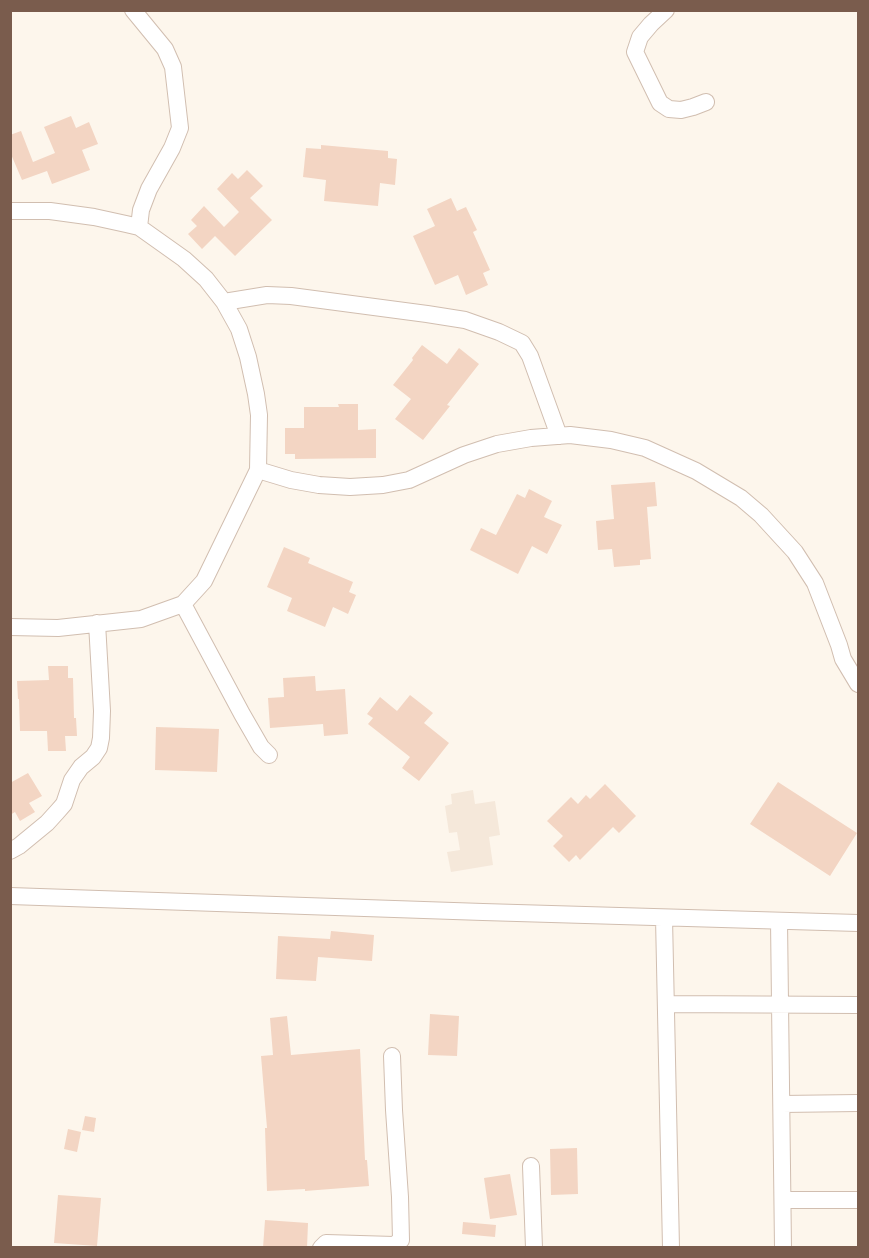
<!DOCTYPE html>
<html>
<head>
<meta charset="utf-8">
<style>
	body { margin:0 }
	#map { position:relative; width:869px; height:1258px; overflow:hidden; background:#fdf6ec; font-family:"Roboto Condensed",sans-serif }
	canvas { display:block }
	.frame { position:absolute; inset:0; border:12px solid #7a5c4d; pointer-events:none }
</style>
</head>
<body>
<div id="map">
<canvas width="869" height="1258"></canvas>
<div class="frame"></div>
</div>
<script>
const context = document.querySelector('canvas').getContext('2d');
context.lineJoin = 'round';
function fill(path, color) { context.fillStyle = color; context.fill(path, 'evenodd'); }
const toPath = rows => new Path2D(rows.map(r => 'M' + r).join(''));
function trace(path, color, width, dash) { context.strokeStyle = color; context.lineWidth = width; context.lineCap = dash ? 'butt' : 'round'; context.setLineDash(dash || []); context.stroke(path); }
const residential = toPath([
	[473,790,475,804,495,801,500,835,489,837,493,865,451,872,447,852,460,850,457,832,449,833,445,806,452,804,451,794]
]);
const building = toPath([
	[71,116,76,128,89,122,98,144,82,150,90,170,52,184,47,171,22,180,10,152,10,135,21,131,33,162,55,153,44,127],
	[321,145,388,151,388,158,397,159,395,185,380,183,378,206,324,201,326,180,303,177,306,148,321,149],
	[247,170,263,186,250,198,272,220,235,256,215,236,202,249,188,234,197,226,191,220,204,206,224,227,239,212,217,189,232,173,238,179],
	[451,198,457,211,466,207,477,230,473,232,490,270,483,273,488,285,466,295,458,275,435,285,413,236,435,226,427,209],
	[422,345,447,364,459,348,479,364,447,405,450,406,423,440,395,419,411,399,393,385,413,360,412,358],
	[338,404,358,404,358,430,376,429,376,458,295,459,295,454,285,454,285,428,304,428,304,407,339,407],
	[655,482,657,506,647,507,651,559,640,560,640,565,614,567,612,549,598,550,596,521,614,519,611,485],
	[529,489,552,501,544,517,562,525,547,554,532,546,518,574,470,550,481,528,496,535,517,494,525,498],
	[284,547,310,558,308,563,353,582,349,592,356,595,348,614,333,607,325,627,287,611,292,598,267,587],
	[48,666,68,666,68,678,73,678,74,718,76,718,77,736,65,736,66,751,48,751,47,731,20,731,19,699,18,699,17,681,49,680],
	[315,676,316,691,345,689,348,734,324,736,323,724,270,728,268,698,284,697,283,678],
	[410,695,433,713,424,723,449,743,419,781,402,768,410,757,368,724,373,718,367,714,380,697,397,711],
	[156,727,219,729,217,772,155,770],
	[28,773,42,796,29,803,35,812,20,821,15,812,10,815,10,783],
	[778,782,857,833,830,876,750,824],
	[605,784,636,816,619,833,613,827,580,860,576,855,569,862,553,846,563,836,547,821,571,797,578,804,586,795,590,799],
	[331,931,374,935,372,961,318,957,316,981,276,979,278,936,330,939],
	[430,1014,459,1016,457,1056,428,1055],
	[287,1016,291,1055,360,1049,365,1160,367,1160,369,1186,305,1191,305,1189,267,1191,265,1128,267,1128,261,1056,273,1055,270,1018],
	[85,1116,96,1118,94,1132,82,1130],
	[68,1129,81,1132,77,1152,64,1149],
	[577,1148,578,1194,551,1195,550,1149],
	[510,1174,517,1215,490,1219,484,1178],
	[58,1195,101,1198,97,1246,54,1243],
	[265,1220,308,1223,307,1248,263,1248],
	[463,1222,496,1225,495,1237,462,1234]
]);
const minor = toPath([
	[133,10,165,49,173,67,180,128,172,148,149,189,141,210,139,227],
	[666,10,651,24,640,37,635,52,660,103,669,109,681,110,693,107,706,102],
	[10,211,50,211,94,217,126,224,139,227,184,259,206,279,224,302,239,329,248,357,256,394,259,415,258,470,204,581,183,604,141,619,58,628,10,627],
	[224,302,267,295,291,296,427,314,465,320,499,332,522,343,530,356,559,436],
	[258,470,291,480,319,485,350,487,383,485,409,480,464,455,497,444,531,438,570,435,611,440,645,448,696,471,741,498,761,515,795,552,815,583,839,645,843,659,858,684],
	[183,604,242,714,261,747,269,755],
	[10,851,19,846,47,823,57,812,64,804,72,780,81,767,93,757,99,748,101,738,102,711,97,623],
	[10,896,483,912,858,923],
	[664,918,671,1248],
	[779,921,783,1248],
	[666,1004,858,1005],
	[782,1104,858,1103],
	[531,1166,534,1248],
	[783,1200,858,1200],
	[321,1248,326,1243,394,1245,401,1240,400,1197,394,1110,392,1056]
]);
fill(residential, '#f5e8da');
fill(building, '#f3d5c3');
trace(minor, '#d1beb0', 18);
trace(minor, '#fff', 16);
</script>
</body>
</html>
